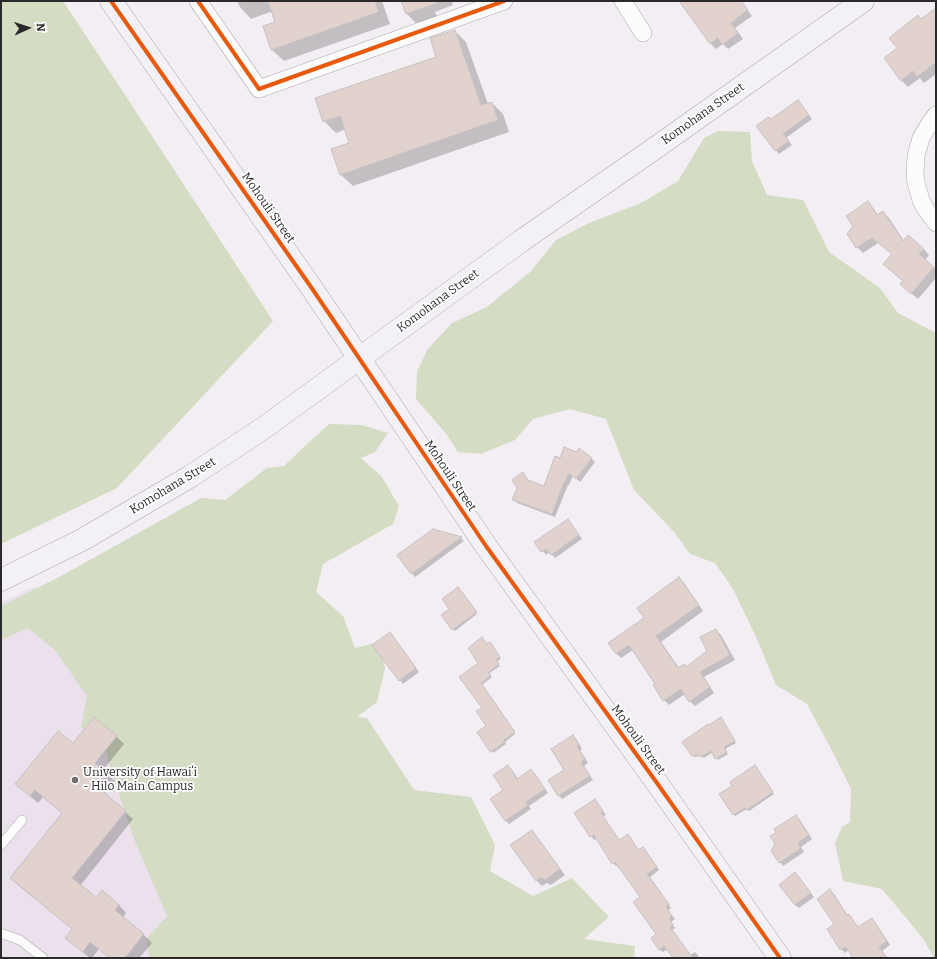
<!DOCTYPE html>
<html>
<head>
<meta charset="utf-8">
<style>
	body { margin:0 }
	#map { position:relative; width:937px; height:959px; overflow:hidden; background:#f3eef3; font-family:Bitter,serif }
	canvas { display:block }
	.frame { position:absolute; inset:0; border:2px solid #2c292c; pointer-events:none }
	.north { position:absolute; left:8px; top:8px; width:40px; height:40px; -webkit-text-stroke:3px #fff; paint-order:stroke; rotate:87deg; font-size:11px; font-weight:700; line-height:16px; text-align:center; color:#2c292c }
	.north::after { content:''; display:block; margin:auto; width:14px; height:18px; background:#2c292c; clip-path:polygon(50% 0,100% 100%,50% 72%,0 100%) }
</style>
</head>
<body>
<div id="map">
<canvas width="937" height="959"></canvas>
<div class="frame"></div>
<div class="north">N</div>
</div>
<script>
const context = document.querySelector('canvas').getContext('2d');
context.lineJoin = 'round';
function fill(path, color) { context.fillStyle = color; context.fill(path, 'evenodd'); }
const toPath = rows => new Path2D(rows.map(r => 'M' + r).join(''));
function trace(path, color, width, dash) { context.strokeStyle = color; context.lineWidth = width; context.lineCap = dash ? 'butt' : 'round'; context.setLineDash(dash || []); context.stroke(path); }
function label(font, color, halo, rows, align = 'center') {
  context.font = font + ' Bitter,serif'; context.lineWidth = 3.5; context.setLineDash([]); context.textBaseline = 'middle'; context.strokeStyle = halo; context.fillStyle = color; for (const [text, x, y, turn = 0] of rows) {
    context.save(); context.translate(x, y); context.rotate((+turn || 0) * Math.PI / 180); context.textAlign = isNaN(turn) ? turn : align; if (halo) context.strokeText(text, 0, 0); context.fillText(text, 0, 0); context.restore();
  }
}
const built = toPath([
	[36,586,253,958,1,958,1,602]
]);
const green = toPath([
	[1,1,63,1,131,104,273,321,117,488,1,544],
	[718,131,750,132,752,161,767,195,803,200,829,252,880,288,898,313,936,333,936,958,934,958,922,937,882,889,843,881,835,843,842,827,850,822,851,789,830,747,807,704,776,685,757,639,733,589,715,563,690,554,675,533,634,490,606,419,570,409,533,419,515,440,481,454,458,452,447,435,416,399,417,372,427,350,452,323,487,307,530,272,556,240,589,223,641,203,678,181,704,138],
	[329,424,362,425,388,433,375,452,361,458,382,477,399,506,393,524,323,564,316,592,343,616,355,648,378,642,385,668,377,702,357,717,367,718,414,790,471,797,495,845,490,871,533,896,572,878,609,917,584,939,635,946,634,958,149,958,147,938,167,916,134,839,108,760,106,749,81,727,87,696,54,649,28,628,1,640,1,606,61,576,201,498,225,500,267,468,284,466,307,444]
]);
const shadow = toPath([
	[237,1,382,1,390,24,284,61,272,50,277,22,273,11,251,19,240,7],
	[402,1,456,1,452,2,453,5,435,12,438,19,418,25,407,14],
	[680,1,741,1,752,16,735,28,743,39,728,49,723,44,716,49,711,44],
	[936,9,936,74,924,83,920,78,908,87,901,80,898,48,921,20],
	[455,31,466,42,488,104,492,103,503,114,509,132,353,186,341,175,351,144,346,129,336,133,324,121,437,57],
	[798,101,812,119,786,138,792,145,779,154,757,126,771,120],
	[868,203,874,209,878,215,883,212,889,218,904,241,924,249,929,255,925,260,936,270,936,278,918,299,907,290,904,282,884,264,893,254,878,243,863,253,857,247],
	[591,458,595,462,580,482,573,476,569,485,568,485,555,517,517,503,514,499,523,474,529,481,544,487,561,459],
	[571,524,582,539,555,558,550,552,546,555,536,542],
	[433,530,461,538,464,541,415,577,412,573],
	[679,578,684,583,703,611,661,642,679,668,684,665,686,667,709,651,716,630,721,635,735,660,704,677,714,693,695,706,690,701,685,694,669,705,664,700,657,684,633,650,621,658,616,653],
	[459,590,477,614,455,631,443,615,451,609],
	[393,637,419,672,403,684,400,680],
	[487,645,491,645,501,659,496,662,500,666,488,674,492,677,482,685,515,734,505,742,506,744,493,753,478,732,487,726,483,708,461,677,480,663],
	[722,720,736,743,725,749,728,754,718,760,713,752,704,758,701,756,695,757,693,756],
	[116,736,124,744,103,770,115,781,104,794,125,812,133,819,80,886,97,899,119,905,126,913,123,918,144,935,152,943,139,958,110,958,99,949,92,958,90,958,74,945,66,938,73,929,19,886,11,878,63,814,43,797,38,803,25,792,17,784,73,744],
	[573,736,577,740,582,749,580,750,588,763,584,766,593,780,562,799,558,795,566,771],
	[508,766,512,770,518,779,531,770,535,774,548,793,529,806,531,809,509,824,505,820],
	[757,768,774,794,749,811,747,809,735,816,720,794],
	[595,800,606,815,603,816,619,841,628,835,631,838,639,851,646,851,659,870,650,877,671,908,668,910,675,919,671,922,675,928,672,930,690,955,695,952,700,958,674,958,668,949,663,952,659,949,657,935,641,897,618,865,616,866,613,863,597,838,594,840,591,836],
	[796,816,800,820,812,839,801,847,804,852,783,866,780,862,777,844,778,833],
	[532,831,537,837,565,875,551,885,547,883,542,886,536,880],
	[795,874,814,897,799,908,795,905],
	[830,891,834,894,848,916,858,928,872,919,875,922,890,945,882,951,887,958,855,958,849,950,845,953,841,949,828,929,835,924]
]);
const building = toPath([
	[268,1,375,1,379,12,271,50,263,26,275,22,268,1],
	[401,1,438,1,438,3,406,14,401,1],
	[679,1,741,1,748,10,731,23,738,33,722,45,718,38,710,44,679,1],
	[936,8,936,62,917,77,913,71,901,81,884,58,897,48,889,38,918,15,921,19,936,8],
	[455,30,481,105,492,102,498,120,340,175,331,149,349,143,340,116,323,122,315,98,436,57,430,38,455,30],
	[798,100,809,115,783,134,789,141,775,151,756,126,768,117,771,119,798,100],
	[868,201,877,215,883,211,903,241,908,235,924,249,919,254,934,267,911,294,900,284,903,281,883,264,892,254,872,238,856,248,847,234,853,226,846,216,868,201],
	[564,447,577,452,579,448,592,458,576,479,569,473,565,482,564,482,552,514,512,500,517,488,512,480,523,472,528,480,544,486,555,456,560,458,564,447],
	[568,519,579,535,551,555,546,549,541,552,534,542,568,519],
	[433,529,462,537,411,574,397,555,433,529],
	[679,577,699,605,656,636,678,668,684,664,686,667,707,651,700,637,716,629,730,655,700,672,710,687,689,702,681,689,663,701,653,685,655,684,629,645,616,654,608,643,644,618,637,608,679,577],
	[458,587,477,612,452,630,441,615,449,609,442,599,458,587],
	[390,632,416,668,399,681,372,645,390,632],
	[482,637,487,644,490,642,500,657,496,660,499,664,488,673,491,675,481,683,515,732,504,740,505,742,490,752,477,732,486,726,476,711,482,708,459,677,478,663,468,648,482,637],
	[94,717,117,736,95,763,107,773,96,786,126,811,72,878,96,897,102,890,119,905,115,910,144,934,125,958,110,958,90,942,83,952,65,938,72,929,10,878,62,813,35,790,30,796,15,784,58,731,73,743,94,717],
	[721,717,735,741,724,747,727,752,715,759,711,751,701,757,699,755,692,756,682,742,708,724,709,725,721,717],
	[573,735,579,745,577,746,585,759,581,762,590,776,558,796,548,780,564,770,551,749,573,735],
	[508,765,517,779,531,769,545,789,526,802,528,805,505,821,490,799,503,790,493,775,508,765],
	[755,765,773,792,747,810,745,808,733,815,719,794,732,786,730,782,755,765],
	[595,799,603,811,601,813,619,840,628,834,638,850,643,847,657,867,647,874,669,904,666,907,672,916,669,918,673,925,670,927,693,958,673,958,664,946,659,950,651,938,656,934,633,902,640,897,615,862,612,864,594,835,590,837,574,813,595,799],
	[796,815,809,835,798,843,801,848,779,863,771,851,775,844,770,836,776,833,774,829,796,815],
	[532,830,560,869,545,880,541,877,536,881,510,845,532,830],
	[795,872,811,893,795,905,779,885,795,872],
	[830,889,847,915,849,914,858,927,872,918,887,941,879,947,887,958,853,958,846,947,840,950,827,929,834,924,817,899,830,889]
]);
const lane = toPath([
	[1,845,22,820],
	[1,934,3,934,20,940,43,958]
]);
const street = toPath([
	[198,1,259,89,504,1],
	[623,1,643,33],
	[936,115,930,123,921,138,916,156,915,174,916,183,921,200,925,208,936,223]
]);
const secondary = toPath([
	[111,1,311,287,486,546,657,783,780,958],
	[1,580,82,540,191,476,265,427,521,241,651,151,863,1]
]);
const cycleway = toPath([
	[111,1,311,287,486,546,657,783,780,958],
	[198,1,259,89,504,1]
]);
const markers = [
	[75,780,4,"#726e72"]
];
const streetNames = [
	["Komohana Street",703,114,-35],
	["Mohouli Street",268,208,55],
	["Komohana Street",438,301,-36],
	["Mohouli Street",450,476,56],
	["Komohana Street",173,486,-31],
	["Mohouli Street",638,740,54]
];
const poiNames = [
	["University of Hawaiʻi",83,773],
	["- Hilo Main Campus",83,787]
];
fill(built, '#ebe1ec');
fill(green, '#d5dcc4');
fill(shadow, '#0003');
fill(building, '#e2d2ce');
trace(building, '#c6c1c3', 1);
trace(lane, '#aba8ab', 10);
trace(street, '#aba8ab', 18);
trace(secondary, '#aba8ab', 23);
trace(lane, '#fdfcfd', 9);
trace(street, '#fdfcfd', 17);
trace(secondary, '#f3f1f6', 22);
trace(cycleway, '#e8590c', 4);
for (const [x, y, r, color] of markers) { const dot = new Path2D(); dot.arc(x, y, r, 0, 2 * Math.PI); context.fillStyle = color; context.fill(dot); trace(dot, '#fff', 1.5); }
label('12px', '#2c292c', '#fff', streetNames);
label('12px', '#2c292c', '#fff', poiNames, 'left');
</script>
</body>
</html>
